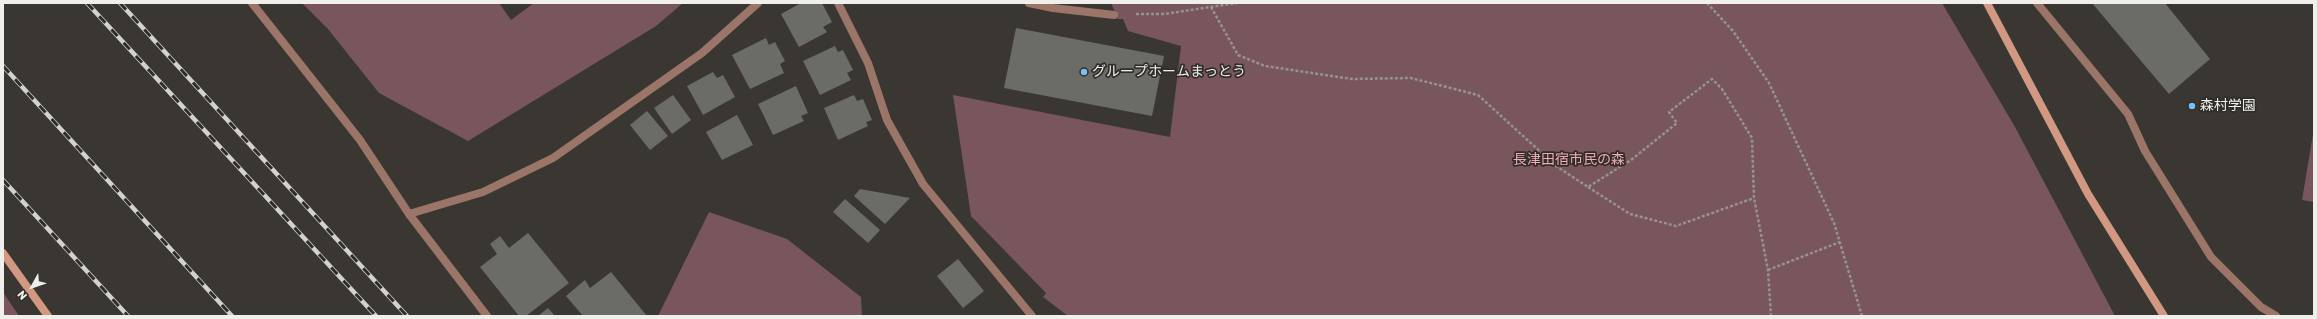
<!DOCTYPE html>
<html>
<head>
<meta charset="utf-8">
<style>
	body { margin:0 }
	#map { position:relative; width:2317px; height:319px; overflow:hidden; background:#3a3733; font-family:Rubik,sans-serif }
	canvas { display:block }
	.frame { position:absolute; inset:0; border:4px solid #f1efec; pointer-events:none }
	.north { position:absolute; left:12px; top:267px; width:40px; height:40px; -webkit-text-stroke:3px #302d29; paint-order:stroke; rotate:230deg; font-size:11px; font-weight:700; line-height:16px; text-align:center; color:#f1efec }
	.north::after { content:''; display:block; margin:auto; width:14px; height:18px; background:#f1efec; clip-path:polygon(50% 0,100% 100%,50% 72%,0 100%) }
</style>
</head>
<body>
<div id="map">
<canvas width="2317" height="319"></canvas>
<div class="frame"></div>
<div class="north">N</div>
</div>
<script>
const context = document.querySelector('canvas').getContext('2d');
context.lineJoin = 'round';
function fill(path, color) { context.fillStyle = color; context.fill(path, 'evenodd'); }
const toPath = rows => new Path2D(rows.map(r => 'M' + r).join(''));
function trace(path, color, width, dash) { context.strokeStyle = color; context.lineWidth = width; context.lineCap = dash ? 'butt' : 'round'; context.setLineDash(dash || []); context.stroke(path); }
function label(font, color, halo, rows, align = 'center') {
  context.font = font + ' Rubik,"Noto Sans JP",sans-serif'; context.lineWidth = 3.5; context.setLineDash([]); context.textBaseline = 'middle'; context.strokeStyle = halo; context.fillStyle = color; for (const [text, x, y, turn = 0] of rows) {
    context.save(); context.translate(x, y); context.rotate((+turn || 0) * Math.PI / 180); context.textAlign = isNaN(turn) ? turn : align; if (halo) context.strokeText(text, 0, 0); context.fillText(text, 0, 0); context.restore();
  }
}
const green = toPath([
	[302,3,499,3,511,20,534,3,683,3,656,26,468,141,379,93,328,29],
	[1111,3,1942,3,2015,127,2115,316,1068,316,1043,297,1046,293,971,216,953,95,1170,137,1181,46,1128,31,1123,19,1118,19],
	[2314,128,2314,202,2302,200],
	[709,212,787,239,861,297,862,316,658,316],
	[3,292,19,316,3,316]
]);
const building = toPath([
	[801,3,822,3,832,22,823,27,827,32,799,47,781,14],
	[2092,3,2165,3,2210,59,2169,94],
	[1016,28,1164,56,1152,116,1004,88],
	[766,38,769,45,775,42,785,61,780,64,784,73,750,89,732,55],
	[835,46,838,52,843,50,853,70,847,73,851,80,820,95,803,61],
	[713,72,717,78,723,75,735,97,703,115,687,86],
	[796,86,808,113,801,116,804,121,773,135,758,104],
	[673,95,691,120,672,134,654,108],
	[854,95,857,101,863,99,872,120,866,122,868,126,838,140,824,108],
	[647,111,668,136,650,150,630,125],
	[737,115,753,145,722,160,706,132],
	[860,189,910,198,885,224,854,196],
	[845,199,880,230,868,243,833,212],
	[528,233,569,283,526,316,519,316,480,267,497,254,490,244,500,236,509,248],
	[958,259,984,291,963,308,937,276],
	[611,272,647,316,583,316,566,296,585,280,590,288],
	[548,308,555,316,538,316]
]);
const path = toPath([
	[1707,3,1733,31,1769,83,1834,223,1862,316],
	[1211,7,1238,55,1265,66,1352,79,1411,78,1478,95,1556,166,1588,187,1631,160,1677,123,1669,112,1712,79,1722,89,1752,138,1754,198,1768,270,1771,316],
	[1136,14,1164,14,1237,3],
	[1588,187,1630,214,1676,226,1754,198],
	[1768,270,1840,242]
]);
const lane = toPath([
	[2037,3,2128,114,2145,151,2211,257,2261,307,2276,316]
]);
const street = toPath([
	[252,3,360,140,409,214,487,316],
	[838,3,868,63,887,120,923,184,1032,316],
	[1029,3,1053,8,1114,15],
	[409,214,483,192,553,158,702,53,758,3]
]);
const secondary = toPath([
	[1987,3,2088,194,2164,316],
	[3,253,48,316]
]);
const rail = toPath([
	[87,3,376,316],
	[120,3,407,316],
	[3,66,232,316],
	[3,180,128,316]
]);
const markers = [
	[1084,72,4,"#75c0f6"],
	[2192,106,4,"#75c0f6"]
];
const poiNames = [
	["グループホームまっとう",1092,72],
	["森村学園",2200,106]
];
const parkNames = [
	["長津田宿市民の森",1569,160]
];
fill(green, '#79565b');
fill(building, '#6c6c66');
trace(path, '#95938f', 2.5, [3, 2]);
trace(lane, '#9b7668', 8);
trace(street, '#9b7668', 8);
trace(secondary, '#d29881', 8);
trace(rail, '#d4d2cf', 4.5);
trace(rail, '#302d29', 3, [9]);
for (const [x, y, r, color] of markers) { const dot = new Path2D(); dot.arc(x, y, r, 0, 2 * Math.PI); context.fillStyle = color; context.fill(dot); trace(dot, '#302d29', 1.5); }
label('14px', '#f1efec', '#302d29', poiNames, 'left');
label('14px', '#f1aab5', '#302d29', parkNames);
</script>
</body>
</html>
